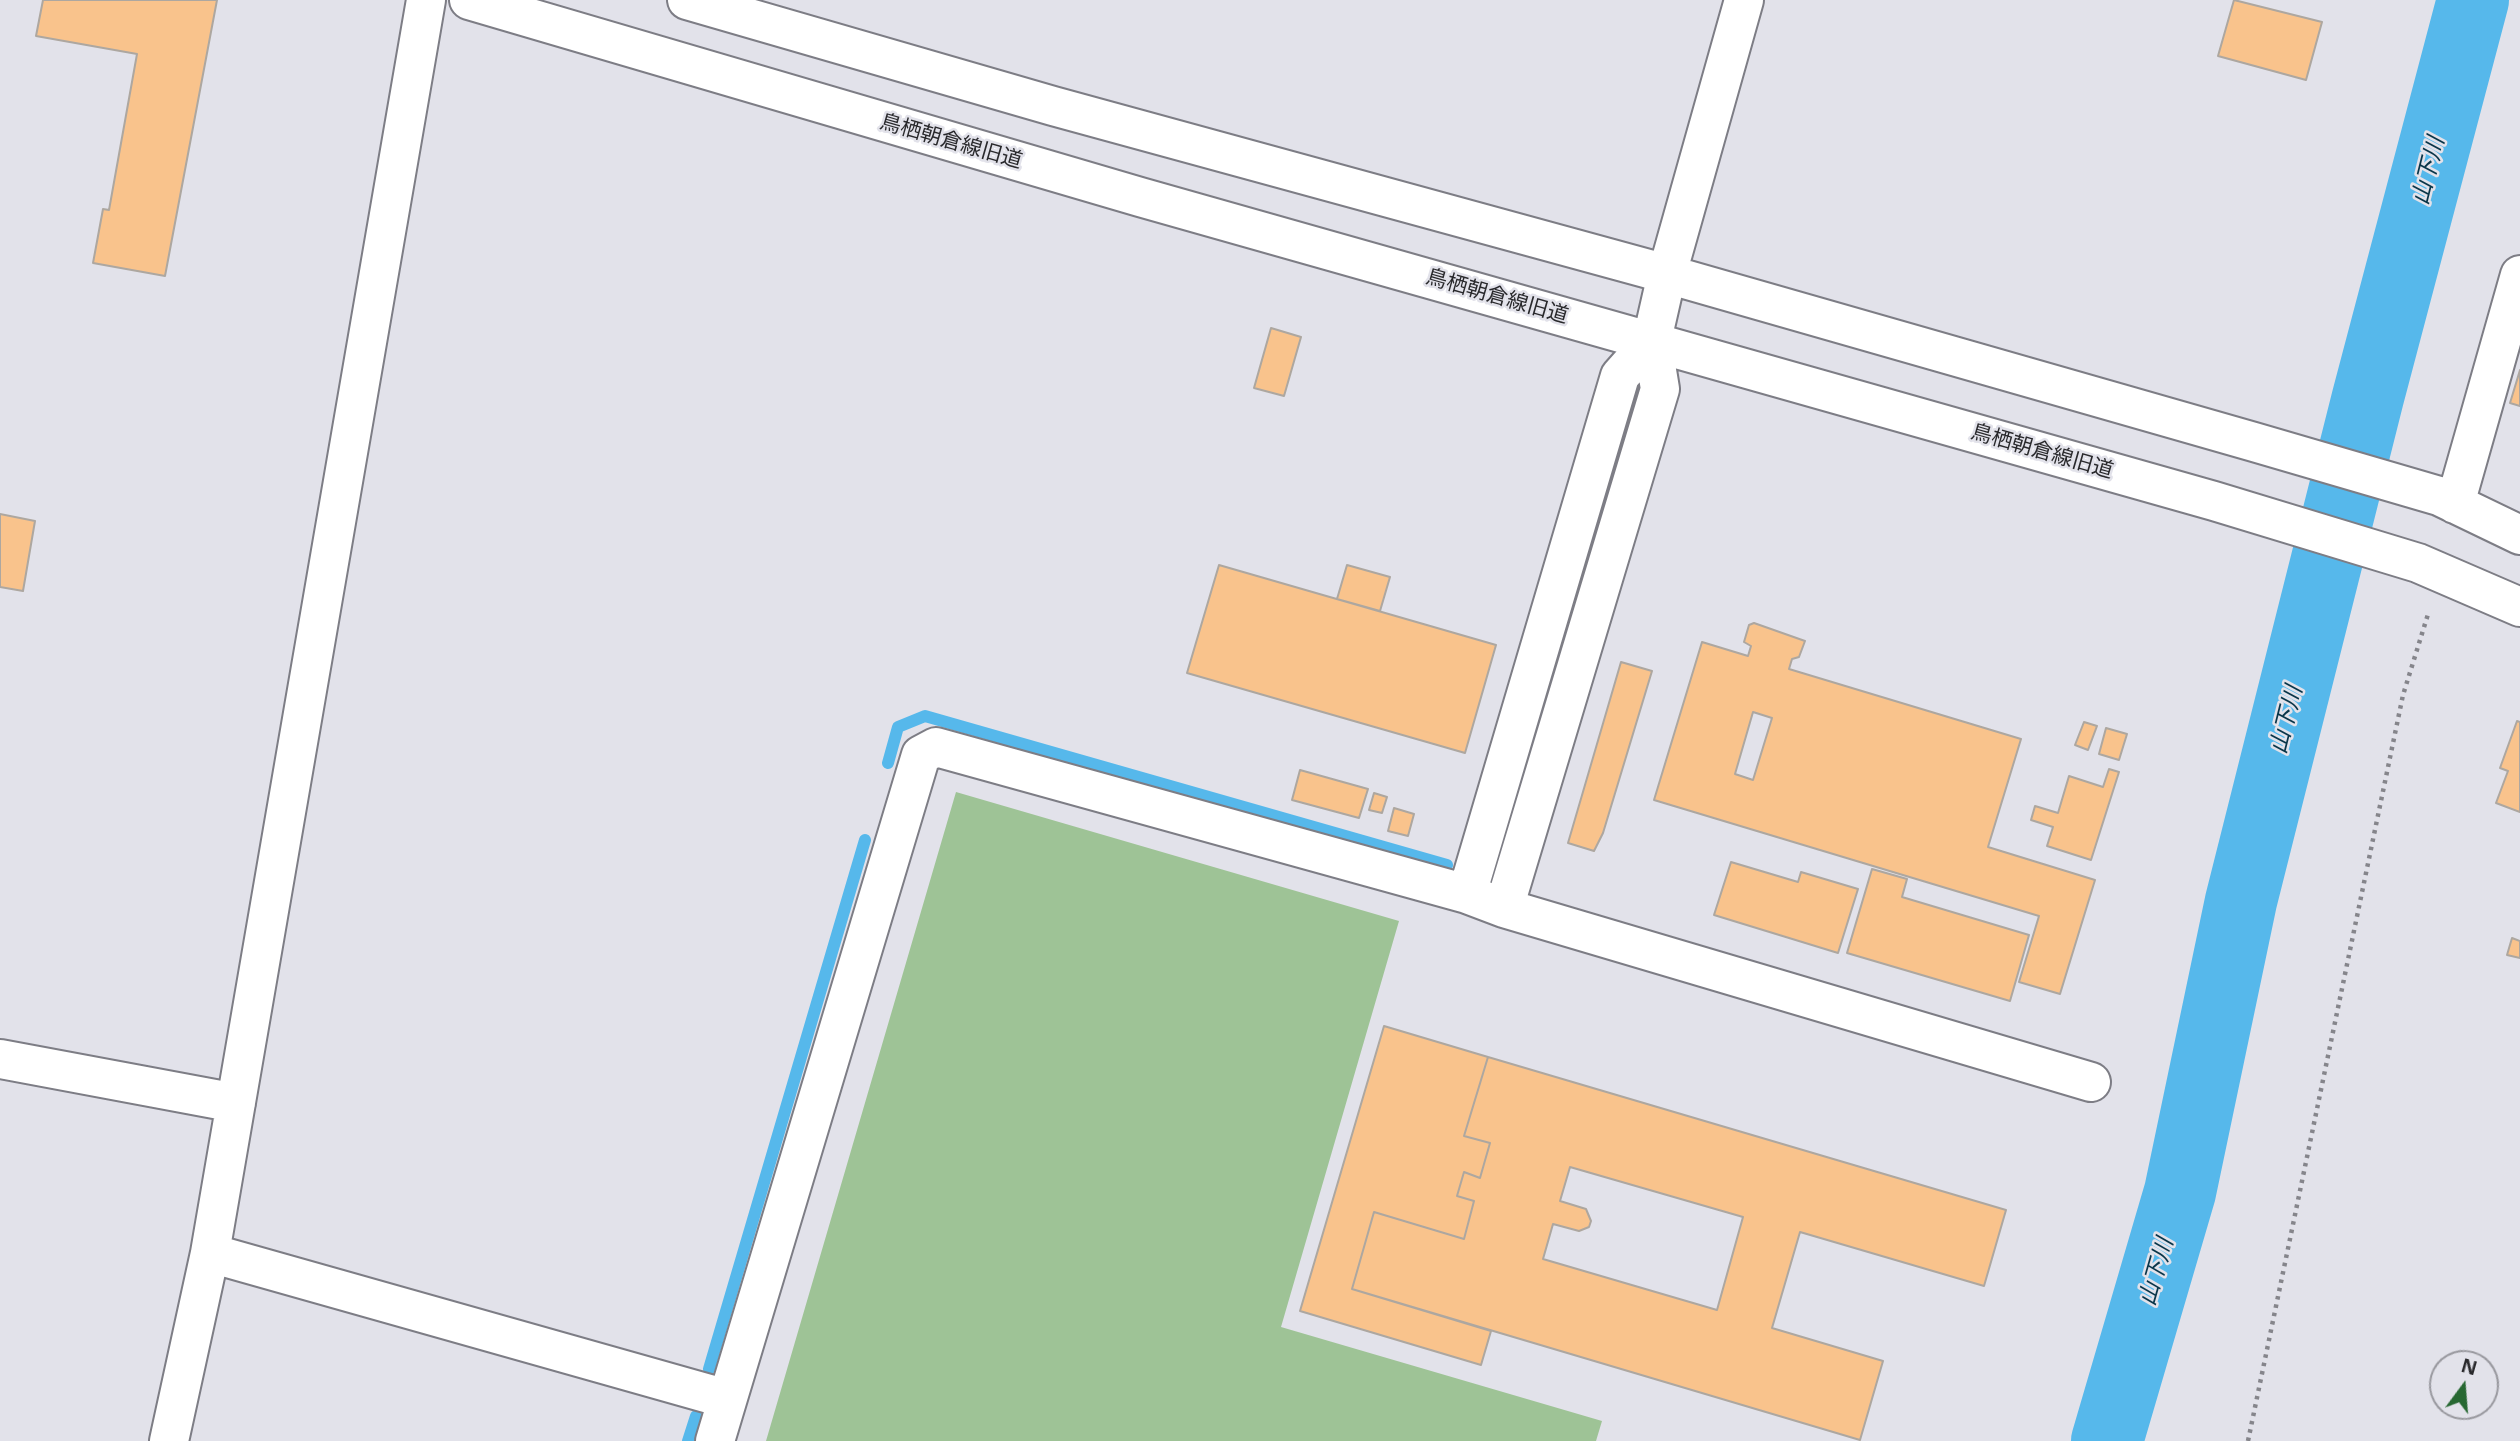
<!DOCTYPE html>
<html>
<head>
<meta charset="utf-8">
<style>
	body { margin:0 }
	#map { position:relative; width:2520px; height:1441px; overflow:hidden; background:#e2e2ea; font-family:"Noto Sans",sans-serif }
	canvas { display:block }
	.north { position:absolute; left:2429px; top:1350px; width:70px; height:70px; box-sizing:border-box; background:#e2e2ea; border:2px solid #98989e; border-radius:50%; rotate:16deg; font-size:19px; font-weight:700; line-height:28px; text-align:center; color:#29292c }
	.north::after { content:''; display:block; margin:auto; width:24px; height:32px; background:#276832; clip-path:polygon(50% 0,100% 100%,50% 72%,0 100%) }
</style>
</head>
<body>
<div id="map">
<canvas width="2520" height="1441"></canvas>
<div class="north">N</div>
</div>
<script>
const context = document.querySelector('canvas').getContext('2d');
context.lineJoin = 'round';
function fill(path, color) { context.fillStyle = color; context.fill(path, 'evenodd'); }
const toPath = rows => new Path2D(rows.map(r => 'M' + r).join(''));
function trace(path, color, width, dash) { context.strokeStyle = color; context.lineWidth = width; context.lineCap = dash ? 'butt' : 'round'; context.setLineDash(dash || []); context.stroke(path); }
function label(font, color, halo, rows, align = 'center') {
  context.font = font + ' "Noto Sans","Noto Sans JP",sans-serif'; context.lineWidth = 5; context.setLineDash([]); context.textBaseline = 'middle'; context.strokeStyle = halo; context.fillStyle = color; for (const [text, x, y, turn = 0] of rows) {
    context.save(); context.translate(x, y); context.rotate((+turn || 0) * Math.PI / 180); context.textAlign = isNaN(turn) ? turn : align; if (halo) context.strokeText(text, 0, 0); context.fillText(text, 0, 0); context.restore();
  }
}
const green = toPath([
	[956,792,1399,921,1281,1327,1602,1421,1596,1441,766,1441]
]);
const stream = toPath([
	[888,763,898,727,925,716,1447,865],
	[709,1369,865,840],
	[688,1441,696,1416]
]);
const river = toPath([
	[2107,1441,2180,1192,2241,901,2368,397,2473,0]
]);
const building = toPath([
	[43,0,217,0,165,276,93,263,103,209,109,210,137,54,36,36,43,0],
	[2234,0,2322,22,2306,80,2218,56,2234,0],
	[1271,328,1301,337,1284,396,1254,388,1271,328],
	[2520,370,2520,406,2510,403,2520,370],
	[0,514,35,521,23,591,0,587,0,514],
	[1219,565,1496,645,1465,753,1187,673,1219,565],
	[1347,565,1390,577,1380,611,1337,599,1347,565],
	[1754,623,1805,641,1799,657,1792,659,1789,669,2021,739,1988,847,2095,880,2060,994,2019,982,2039,916,1654,800,1702,642,1748,656,1751,646,1744,642,1749,625,1754,623],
	[1753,712,1772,718,1753,780,1735,774,1753,712],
	[1621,662,1652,671,1603,833,1594,851,1568,843,1621,662],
	[2517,721,2520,722,2520,812,2496,803,2508,771,2500,768,2517,721],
	[2084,722,2097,726,2088,750,2075,745,2084,722],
	[2106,728,2127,734,2119,760,2099,754,2106,728],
	[2109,769,2119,772,2091,860,2047,846,2053,827,2031,820,2035,806,2058,813,2069,776,2103,787,2109,769],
	[1300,770,1368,789,1359,818,1292,800,1300,770],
	[1374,793,1387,797,1382,813,1369,810,1374,793],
	[1394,808,1414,814,1408,836,1388,831,1394,808],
	[1731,862,1798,882,1801,872,1858,889,1838,953,1714,915,1731,862],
	[1872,869,1907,879,1902,897,2029,935,2010,1001,1847,953,1872,869],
	[2512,938,2520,941,2520,958,2507,955,2512,938],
	[1384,1026,1488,1057,1464,1136,1490,1143,1480,1178,1464,1172,1457,1196,1474,1201,1464,1239,1374,1212,1352,1289,1491,1331,1481,1365,1300,1311,1384,1026],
	[1488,1057,2006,1210,1984,1286,1800,1232,1772,1328,1883,1361,1860,1440,1352,1289,1374,1212,1464,1239,1474,1201,1457,1196,1464,1172,1480,1178,1490,1143,1464,1136,1488,1057],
	[1570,1167,1743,1217,1717,1310,1543,1259,1553,1224,1579,1231,1589,1227,1591,1221,1586,1209,1560,1201,1570,1167]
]);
const path = toPath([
	[2248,1441,2403,695,2429,611]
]);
const minor = toPath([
	[469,0,1140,197,2214,501,2418,563,2520,607],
	[687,0,1053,106,1667,274,2254,442,2439,496,2520,535],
	[2455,504,2520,275],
	[1467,894,1620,376,1652,340],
	[1504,908,1660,389,1652,340,1667,274,1744,0],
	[0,1059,236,1103],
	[210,1253,727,1399],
	[169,1441,210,1253,426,0],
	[715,1441,921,755,936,747,1467,894,1504,908,2091,1082]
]);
const streetNames = [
	["鳥栖朝倉線旧道",951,142,16],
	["鳥栖朝倉線旧道",1497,297,16],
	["鳥栖朝倉線旧道",2042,452,16]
];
const waterNames = [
	["山下川",2429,171,-76],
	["山下川",2287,720,-76],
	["山下川",2157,1272,-74]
];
fill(green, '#9ec396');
trace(stream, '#56b8eb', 12);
trace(river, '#56b8eb', 72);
fill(building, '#f9c38c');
trace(building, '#ada7a0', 2);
trace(minor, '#7d7d85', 42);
trace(path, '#85858b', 4.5, [3.5, 5]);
trace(minor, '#fff', 38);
label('21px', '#29292c', '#e2e2ea', streetNames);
label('italic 23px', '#083549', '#e2e2ea', waterNames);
</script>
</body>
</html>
